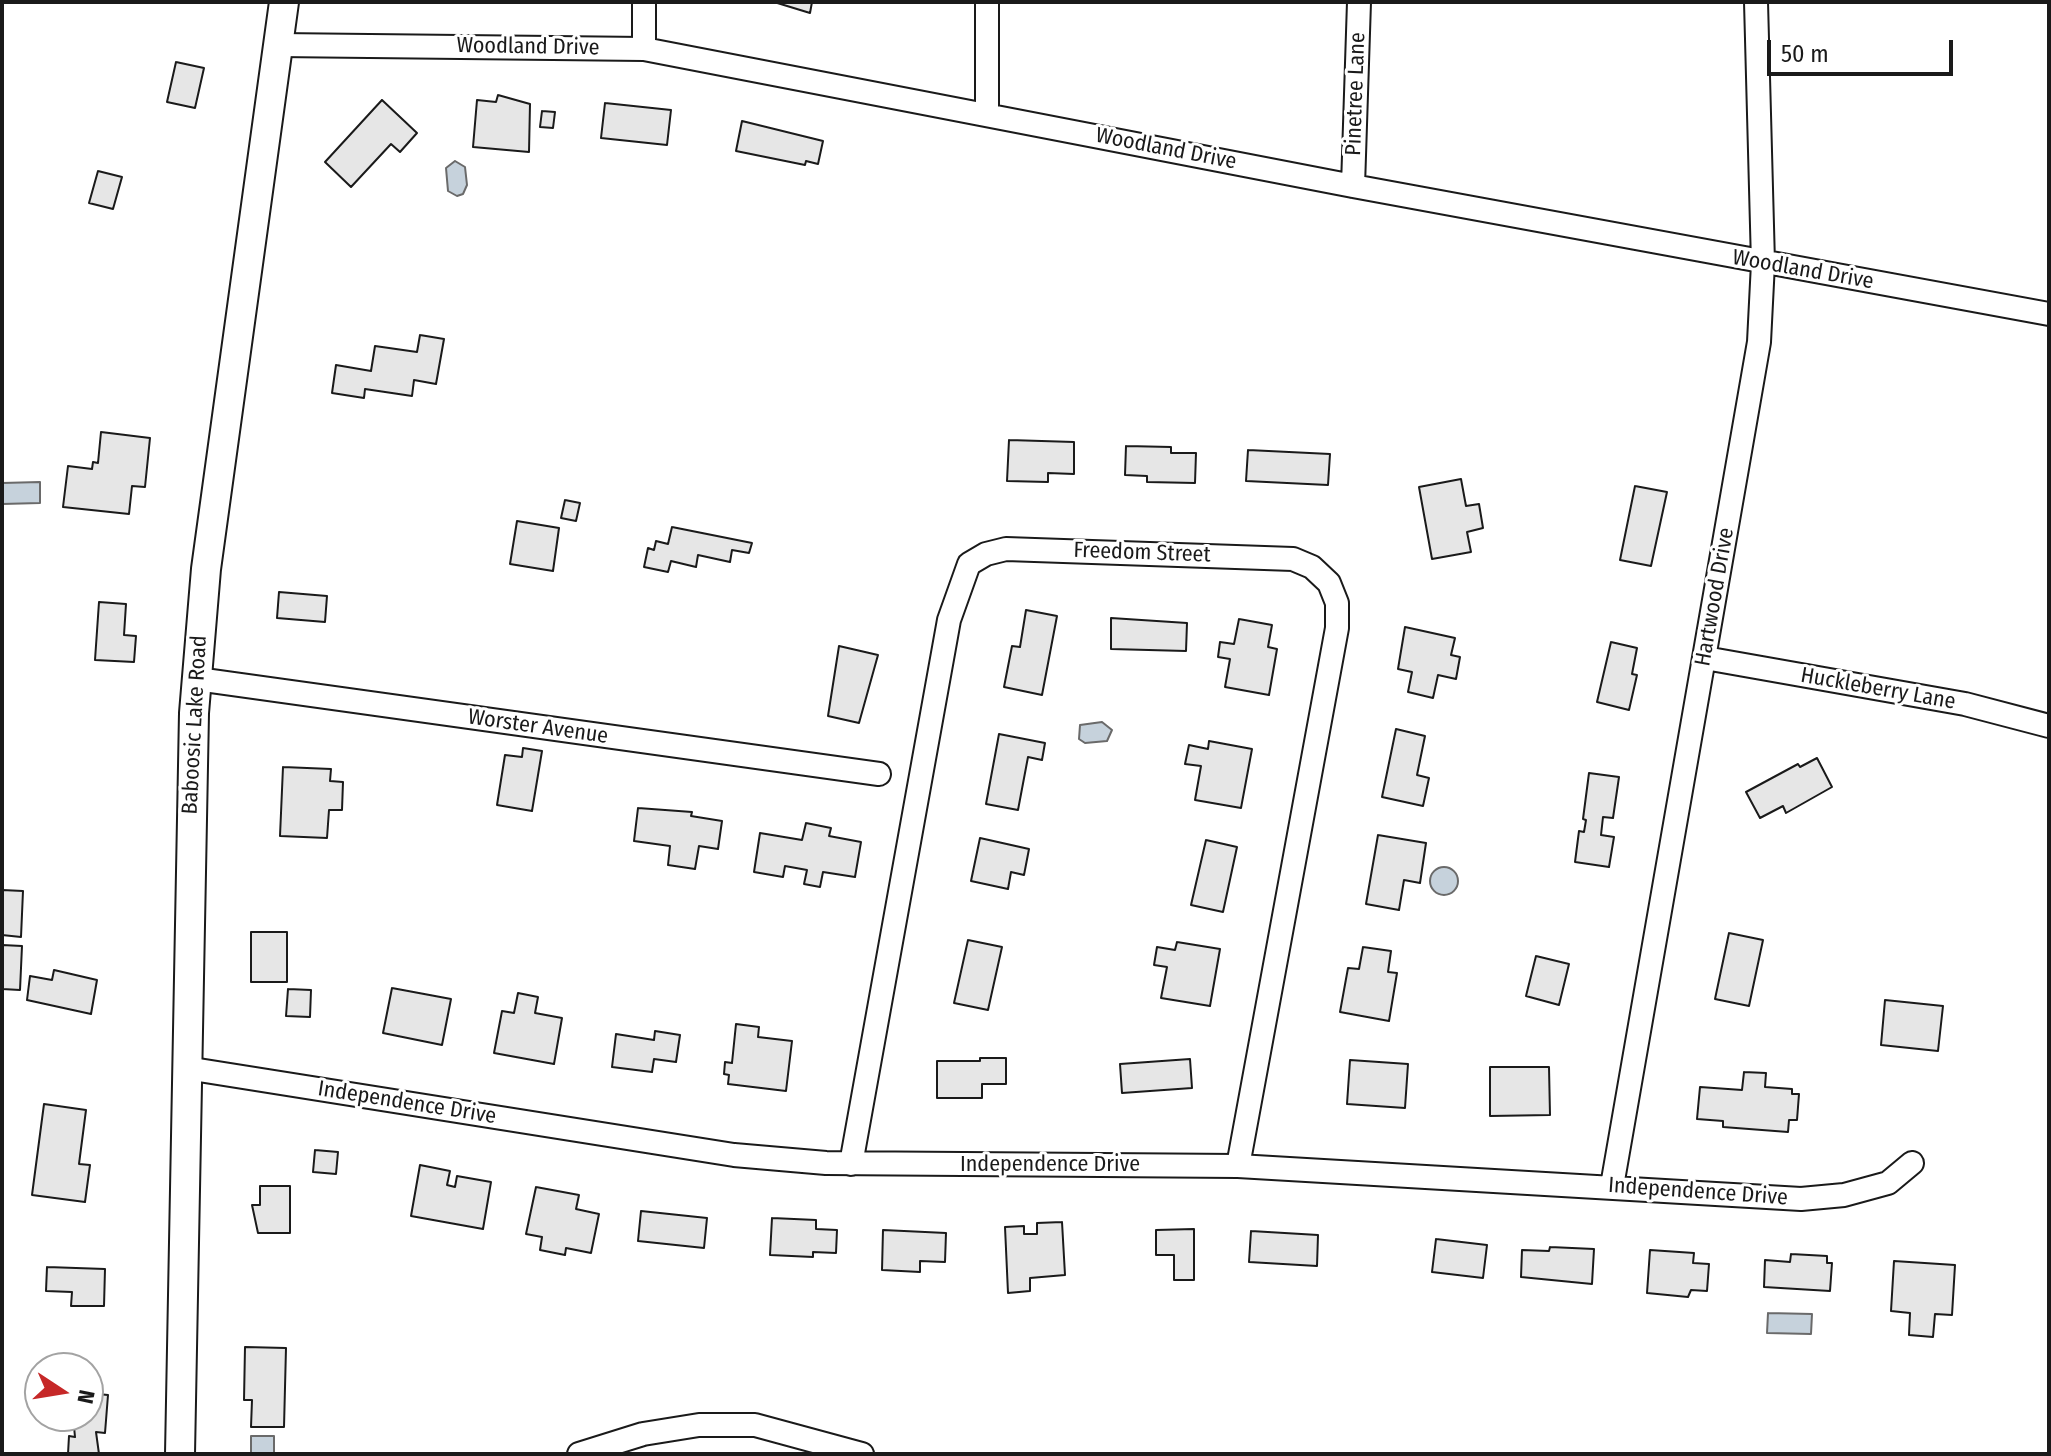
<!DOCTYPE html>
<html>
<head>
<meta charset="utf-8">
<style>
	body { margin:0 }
	#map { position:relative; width:2051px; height:1456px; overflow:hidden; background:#fff; font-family:"Fira Sans Condensed",sans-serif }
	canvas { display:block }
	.frame { position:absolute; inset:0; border:4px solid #1a1a1a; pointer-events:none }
	.north { position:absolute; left:24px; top:1352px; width:80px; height:80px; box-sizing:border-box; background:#fff; border:2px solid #a3a3a3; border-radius:50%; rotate:102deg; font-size:22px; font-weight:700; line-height:32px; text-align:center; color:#1a1a1a }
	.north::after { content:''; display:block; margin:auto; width:28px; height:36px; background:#c62828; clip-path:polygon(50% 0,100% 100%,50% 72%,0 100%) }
	.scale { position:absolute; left:1767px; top:40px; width:186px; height:36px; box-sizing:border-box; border:4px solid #1a1a1a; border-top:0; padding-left:10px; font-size:24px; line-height:28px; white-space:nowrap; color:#1a1a1a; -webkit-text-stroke:6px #fff; paint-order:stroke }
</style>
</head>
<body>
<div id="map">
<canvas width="2051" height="1456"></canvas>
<div class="frame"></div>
<div class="north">N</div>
<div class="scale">50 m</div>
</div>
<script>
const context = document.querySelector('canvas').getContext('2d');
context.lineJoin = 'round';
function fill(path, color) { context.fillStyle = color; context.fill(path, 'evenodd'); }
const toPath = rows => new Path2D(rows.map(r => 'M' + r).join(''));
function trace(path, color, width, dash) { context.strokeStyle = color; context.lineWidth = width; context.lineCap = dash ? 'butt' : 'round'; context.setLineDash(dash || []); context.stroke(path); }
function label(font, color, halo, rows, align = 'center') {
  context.font = font + ' "Fira Sans Condensed",sans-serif'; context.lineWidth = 6; context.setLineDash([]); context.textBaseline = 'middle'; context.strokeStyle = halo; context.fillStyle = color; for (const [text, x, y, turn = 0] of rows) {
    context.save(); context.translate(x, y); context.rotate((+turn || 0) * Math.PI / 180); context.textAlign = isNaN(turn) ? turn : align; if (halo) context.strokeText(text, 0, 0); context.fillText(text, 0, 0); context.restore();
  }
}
const water = toPath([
	[455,161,465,167,467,185,463,194,457,196,448,191,446,168,455,161],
	[40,482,40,503,2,504,2,483,40,482],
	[1102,722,1112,730,1107,741,1085,743,1079,739,1080,725,1102,722],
	'1430 881a14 14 0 1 1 28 0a14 14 0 1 1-28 0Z',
	[1768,1313,1812,1314,1811,1334,1767,1333,1768,1313],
	[251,1436,274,1436,274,1454,251,1454,251,1436]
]);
const building = toPath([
	[774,2,812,2,810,13,774,2],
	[176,62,204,68,195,108,167,102,176,62],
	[498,95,530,104,529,152,473,147,477,100,496,102,498,95],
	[382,100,417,133,400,152,391,144,351,187,325,162,382,100],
	[605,103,671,110,667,145,601,138,605,103],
	[542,111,555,112,553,128,540,127,542,111],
	[742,121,823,141,818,164,806,161,805,165,736,151,742,121],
	[98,171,122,177,113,209,89,203,98,171],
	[420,335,444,339,436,384,414,380,412,396,365,389,364,398,332,393,336,365,371,371,375,346,417,352,420,335],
	[101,432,150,438,145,487,132,486,129,514,63,507,68,466,92,469,93,462,98,463,101,432],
	[1009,440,1074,442,1074,474,1048,473,1048,482,1007,481,1009,440],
	[1126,446,1171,447,1171,453,1196,453,1195,483,1147,482,1147,476,1125,475,1126,446],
	[1248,450,1330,454,1328,485,1246,481,1248,450],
	[1461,479,1466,506,1479,504,1483,528,1467,532,1471,552,1432,559,1419,487,1461,479],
	[1635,486,1667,492,1651,566,1620,560,1635,486],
	[565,500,580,503,576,521,561,518,565,500],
	[517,521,559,528,553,571,510,564,517,521],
	[672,527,752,543,749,553,732,550,730,562,698,555,696,567,671,561,668,572,644,567,648,548,654,550,656,541,668,544,672,527],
	[279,592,327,596,325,622,277,618,279,592],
	[99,602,126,604,124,635,136,636,134,662,95,660,99,602],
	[1026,610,1057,616,1042,695,1004,687,1012,646,1020,647,1026,610],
	[1111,618,1187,623,1186,651,1111,649,1111,618],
	[1239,619,1272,625,1268,647,1277,649,1269,695,1225,687,1230,659,1218,657,1220,642,1234,644,1239,619],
	[1405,627,1455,638,1451,655,1460,657,1456,679,1438,675,1433,698,1408,692,1412,672,1398,669,1405,627],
	[1611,642,1637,648,1632,674,1637,675,1629,710,1597,702,1611,642],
	[839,646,878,655,859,723,828,716,839,646],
	[1396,729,1425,736,1417,775,1429,778,1423,806,1382,797,1396,729],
	[999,734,1045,743,1042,760,1028,757,1018,810,986,804,999,734],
	[1209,741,1252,749,1241,808,1195,800,1201,766,1185,764,1189,745,1208,749,1209,741],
	[523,748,542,751,532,811,497,805,505,755,522,757,523,748],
	[1817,758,1832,787,1786,813,1783,806,1760,818,1746,792,1798,764,1800,767,1817,758],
	[283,767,331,769,330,781,343,782,342,810,329,810,327,838,280,836,283,767],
	[1589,773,1619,777,1613,818,1603,817,1601,835,1614,837,1609,867,1575,862,1579,831,1584,832,1586,820,1583,819,1589,773],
	[638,808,692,812,691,816,722,821,718,849,699,846,695,869,668,865,670,846,634,841,638,808],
	[806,823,831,828,829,836,861,842,855,877,823,872,820,887,804,884,807,870,785,866,783,877,754,872,760,833,802,840,806,823],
	[1378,835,1426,843,1420,883,1404,880,1399,910,1366,904,1378,835],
	[980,838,1029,849,1024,875,1011,872,1008,889,971,881,980,838],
	[1206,840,1237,847,1223,912,1191,905,1206,840],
	[2,890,23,891,21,937,2,935,2,890],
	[251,932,287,932,287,982,251,982,251,932],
	[1729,933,1763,940,1749,1006,1715,999,1729,933],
	[968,940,1002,947,988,1010,954,1003,968,940],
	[1177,942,1220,949,1210,1006,1161,998,1167,967,1154,965,1157,947,1175,950,1177,942],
	[2,945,22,946,20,990,2,989,2,945],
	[1363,947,1391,951,1388,972,1397,973,1389,1021,1340,1012,1348,968,1359,969,1363,947],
	[1536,956,1569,964,1559,1005,1526,996,1536,956],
	[54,970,97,980,91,1014,27,1000,30,976,52,980,54,970],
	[392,988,451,999,442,1045,383,1033,392,988],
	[288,989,311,990,310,1017,286,1016,288,989],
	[518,993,538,997,535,1013,562,1018,554,1064,494,1053,502,1011,514,1013,518,993],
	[1885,1000,1943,1006,1938,1051,1881,1045,1885,1000],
	[736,1024,759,1027,758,1037,792,1041,786,1091,728,1084,729,1075,724,1074,725,1062,732,1063,736,1024],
	[655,1031,680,1035,676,1062,654,1059,652,1072,612,1067,616,1034,654,1040,655,1031],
	[980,1058,1006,1058,1006,1084,982,1084,982,1098,937,1098,937,1061,980,1061,980,1058],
	[1190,1059,1192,1088,1122,1093,1120,1064,1190,1059],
	[1350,1060,1408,1064,1405,1108,1347,1104,1350,1060],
	[1490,1067,1549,1067,1550,1115,1490,1116,1490,1067],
	[1744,1072,1766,1073,1765,1087,1792,1089,1792,1094,1799,1094,1797,1120,1789,1120,1788,1132,1723,1127,1723,1121,1697,1119,1700,1087,1742,1090,1744,1072],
	[44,1104,86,1110,79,1164,90,1165,85,1202,32,1195,44,1104],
	[315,1150,338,1152,336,1174,313,1172,315,1150],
	[420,1165,450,1171,447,1185,455,1187,457,1176,491,1182,483,1229,411,1216,420,1165],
	[260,1186,290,1186,290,1233,258,1233,252,1205,260,1205,260,1186],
	[536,1187,579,1195,576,1209,599,1214,591,1253,566,1248,565,1255,540,1250,542,1237,526,1234,536,1187],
	[641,1211,707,1218,704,1248,638,1241,641,1211],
	[772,1218,816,1220,816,1229,837,1230,836,1253,813,1252,813,1257,770,1255,772,1218],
	[1062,1222,1065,1275,1030,1278,1030,1291,1008,1293,1005,1227,1024,1226,1024,1234,1037,1234,1037,1223,1062,1222],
	[1194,1229,1194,1280,1174,1280,1174,1255,1156,1255,1156,1230,1194,1229],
	[883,1230,946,1233,945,1262,920,1261,920,1272,882,1270,883,1230],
	[1251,1231,1318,1235,1317,1266,1249,1262,1251,1231],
	[1436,1239,1487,1245,1483,1278,1432,1272,1436,1239],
	[1550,1247,1594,1249,1592,1284,1521,1277,1522,1250,1549,1251,1550,1247],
	[1650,1250,1694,1253,1693,1263,1709,1264,1707,1291,1691,1290,1688,1297,1647,1293,1650,1250],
	[1791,1254,1827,1256,1827,1263,1832,1263,1830,1291,1764,1287,1765,1260,1790,1262,1791,1254],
	[1894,1261,1955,1265,1952,1315,1935,1314,1933,1337,1909,1335,1910,1313,1891,1311,1894,1261],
	[47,1267,105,1269,104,1306,71,1306,72,1292,46,1291,47,1267],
	[245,1347,286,1348,284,1427,251,1427,252,1400,244,1400,245,1347],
	[88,1393,108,1395,105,1433,96,1432,99,1454,68,1454,69,1436,75,1437,73,1416,88,1416,88,1393]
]);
const minor = toPath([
	[278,45,644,49,1353,186,2049,314],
	[644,49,644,2],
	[987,114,987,2],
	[1353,186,1359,2],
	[1705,658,1965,704,2049,726],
	[197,679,879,774],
	[186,1068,734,1155,826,1163,1238,1166,1801,1199,1844,1195,1888,1183,1912,1163],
	[851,1164,949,620,969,564,986,554,1006,549,1293,559,1312,567,1329,583,1337,603,1337,628,1238,1166],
	[1612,1186,1759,342,1763,263,1756,2],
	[579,1454,643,1434,699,1425,755,1425,862,1454]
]);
const tertiary = toPath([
	[180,1454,194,713,206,569,284,2]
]);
const streetNames = [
	["Woodland Drive",528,47,1],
	["Pinetree Lane",1356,94,-88],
	["Woodland Drive",1166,149,11],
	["Woodland Drive",1803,270,10],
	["Freedom Street",1142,553,2],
	["Hartwood Drive",1715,597,-80],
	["Huckleberry Lane",1878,689,10],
	["Baboosic Lake Road",195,725,-87],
	["Worster Avenue",538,727,8],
	["Independence Drive",407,1103,9],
	["Independence Drive",1050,1165],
	["Independence Drive",1698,1192,4]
];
fill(water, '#c6d2dc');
trace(water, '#6a6a6a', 2);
fill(building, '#e6e6e6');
trace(building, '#1a1a1a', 2);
trace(minor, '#1a1a1a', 26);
trace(tertiary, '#1a1a1a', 32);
trace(minor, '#fff', 22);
trace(tertiary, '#fff', 28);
label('22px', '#1a1a1a', '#fff', streetNames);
</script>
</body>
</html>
